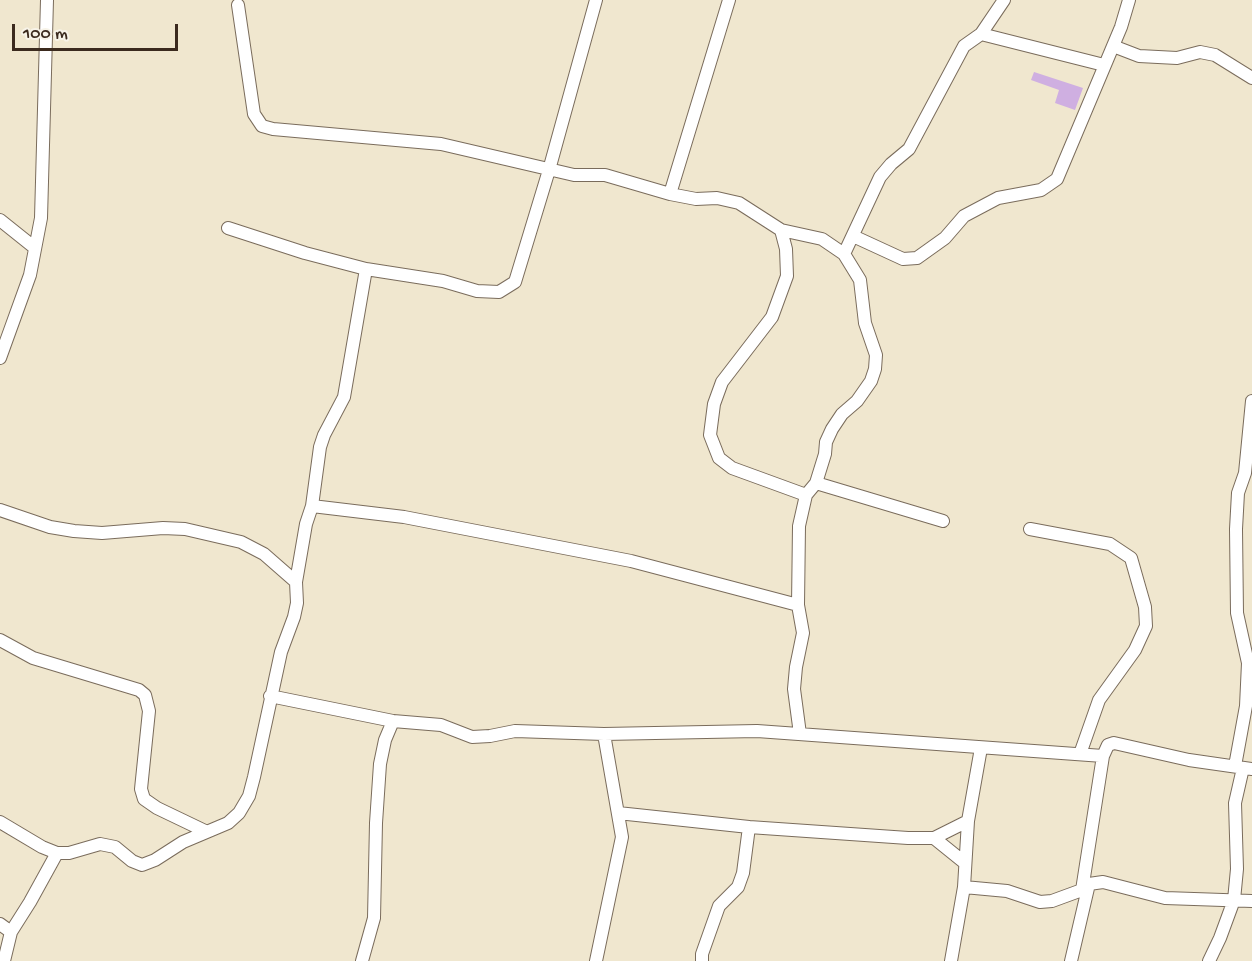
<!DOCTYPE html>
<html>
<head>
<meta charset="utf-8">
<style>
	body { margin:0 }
	#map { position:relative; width:1252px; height:961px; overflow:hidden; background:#f0e7cf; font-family:"Gochi Hand",sans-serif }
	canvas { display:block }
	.scale { position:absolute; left:12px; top:24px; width:166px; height:27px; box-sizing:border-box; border:3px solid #3b2a1e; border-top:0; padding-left:8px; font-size:18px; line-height:21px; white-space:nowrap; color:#3b2a1e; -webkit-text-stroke:4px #f7f3e8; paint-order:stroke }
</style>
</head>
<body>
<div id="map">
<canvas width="1252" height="961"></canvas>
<div class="scale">100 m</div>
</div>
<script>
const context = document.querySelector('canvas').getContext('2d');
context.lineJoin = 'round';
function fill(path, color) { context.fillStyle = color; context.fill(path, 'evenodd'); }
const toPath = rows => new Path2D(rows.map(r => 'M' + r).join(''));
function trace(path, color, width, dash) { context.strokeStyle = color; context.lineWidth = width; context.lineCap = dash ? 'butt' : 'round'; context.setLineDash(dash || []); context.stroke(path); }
const building = toPath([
	[1034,72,1083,88,1075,110,1055,103,1059,90,1031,80]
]);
const street = toPath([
	[238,5,254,114,262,126,273,129,441,144,574,175,605,175,670,194,696,199,717,198,739,203,781,230,822,239,844,254,860,280,865,323,876,355,875,369,871,381,857,401,842,414,832,429,826,442,825,454,816,483,806,495,799,526,798,605,803,633,796,667,794,689,800,734],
	[981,34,1104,65],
	[1113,46,1139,56,1177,58,1200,52,1215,55,1252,78],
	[670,194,729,0],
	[0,220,35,248],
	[228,228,305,253,366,269,443,281,477,291,499,292,515,282,549,170,596,0],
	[781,230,786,249,787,276,772,317,722,382,714,404,710,435,719,458,732,468,806,495],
	[853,236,903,259,917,258,945,238,964,216,998,198,1041,190,1057,179,1121,27,1129,0],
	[844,254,880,177,891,164,909,149,964,46,981,34,1004,0],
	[0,358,30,275,41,218,47,0],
	[816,483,943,521],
	[312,506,404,517,631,561,798,605],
	[0,510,50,527,74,531,102,533,163,528,185,529,241,542,264,554,296,582],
	[1030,529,1110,544,1131,558,1145,607,1146,626,1135,650,1099,700,1080,754],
	[0,640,33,658,139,690,145,695,149,711,141,789,144,799,157,808,205,831],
	[270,696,393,721,441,725,472,737,490,736,515,731,604,734,757,731,1103,756],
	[1235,766,1246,706,1248,663,1237,613,1236,529,1238,493,1245,473,1252,401],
	[618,813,749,827,908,838,934,838,968,821],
	[0,822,42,847,57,853,69,853,100,844,115,847,132,861,142,865,155,860,183,842,228,823,239,813,249,796,254,777,281,652,294,617,297,603,296,582,306,524,312,506,320,447,324,435,344,397,366,269],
	[934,838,965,863],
	[964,887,1007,891,1040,902,1052,901,1082,890,1089,884,1103,882,1165,898,1252,901],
	[1082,890,1103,756,1108,745,1114,743,1189,760,1252,769],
	[0,924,11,932],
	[4,961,11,932,30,902,57,853],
	[362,961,374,918,376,823,380,764,385,740,393,721],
	[596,961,622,837,604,734],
	[702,961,702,954,719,906,738,887,743,873,749,827],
	[951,961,964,887,968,821,981,748],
	[1071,961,1089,884],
	[1209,961,1220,938,1234,900,1237,869,1235,803,1243,768]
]);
fill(building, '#cfafe1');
trace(street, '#7a6c5c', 14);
trace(street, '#fff', 12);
</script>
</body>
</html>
